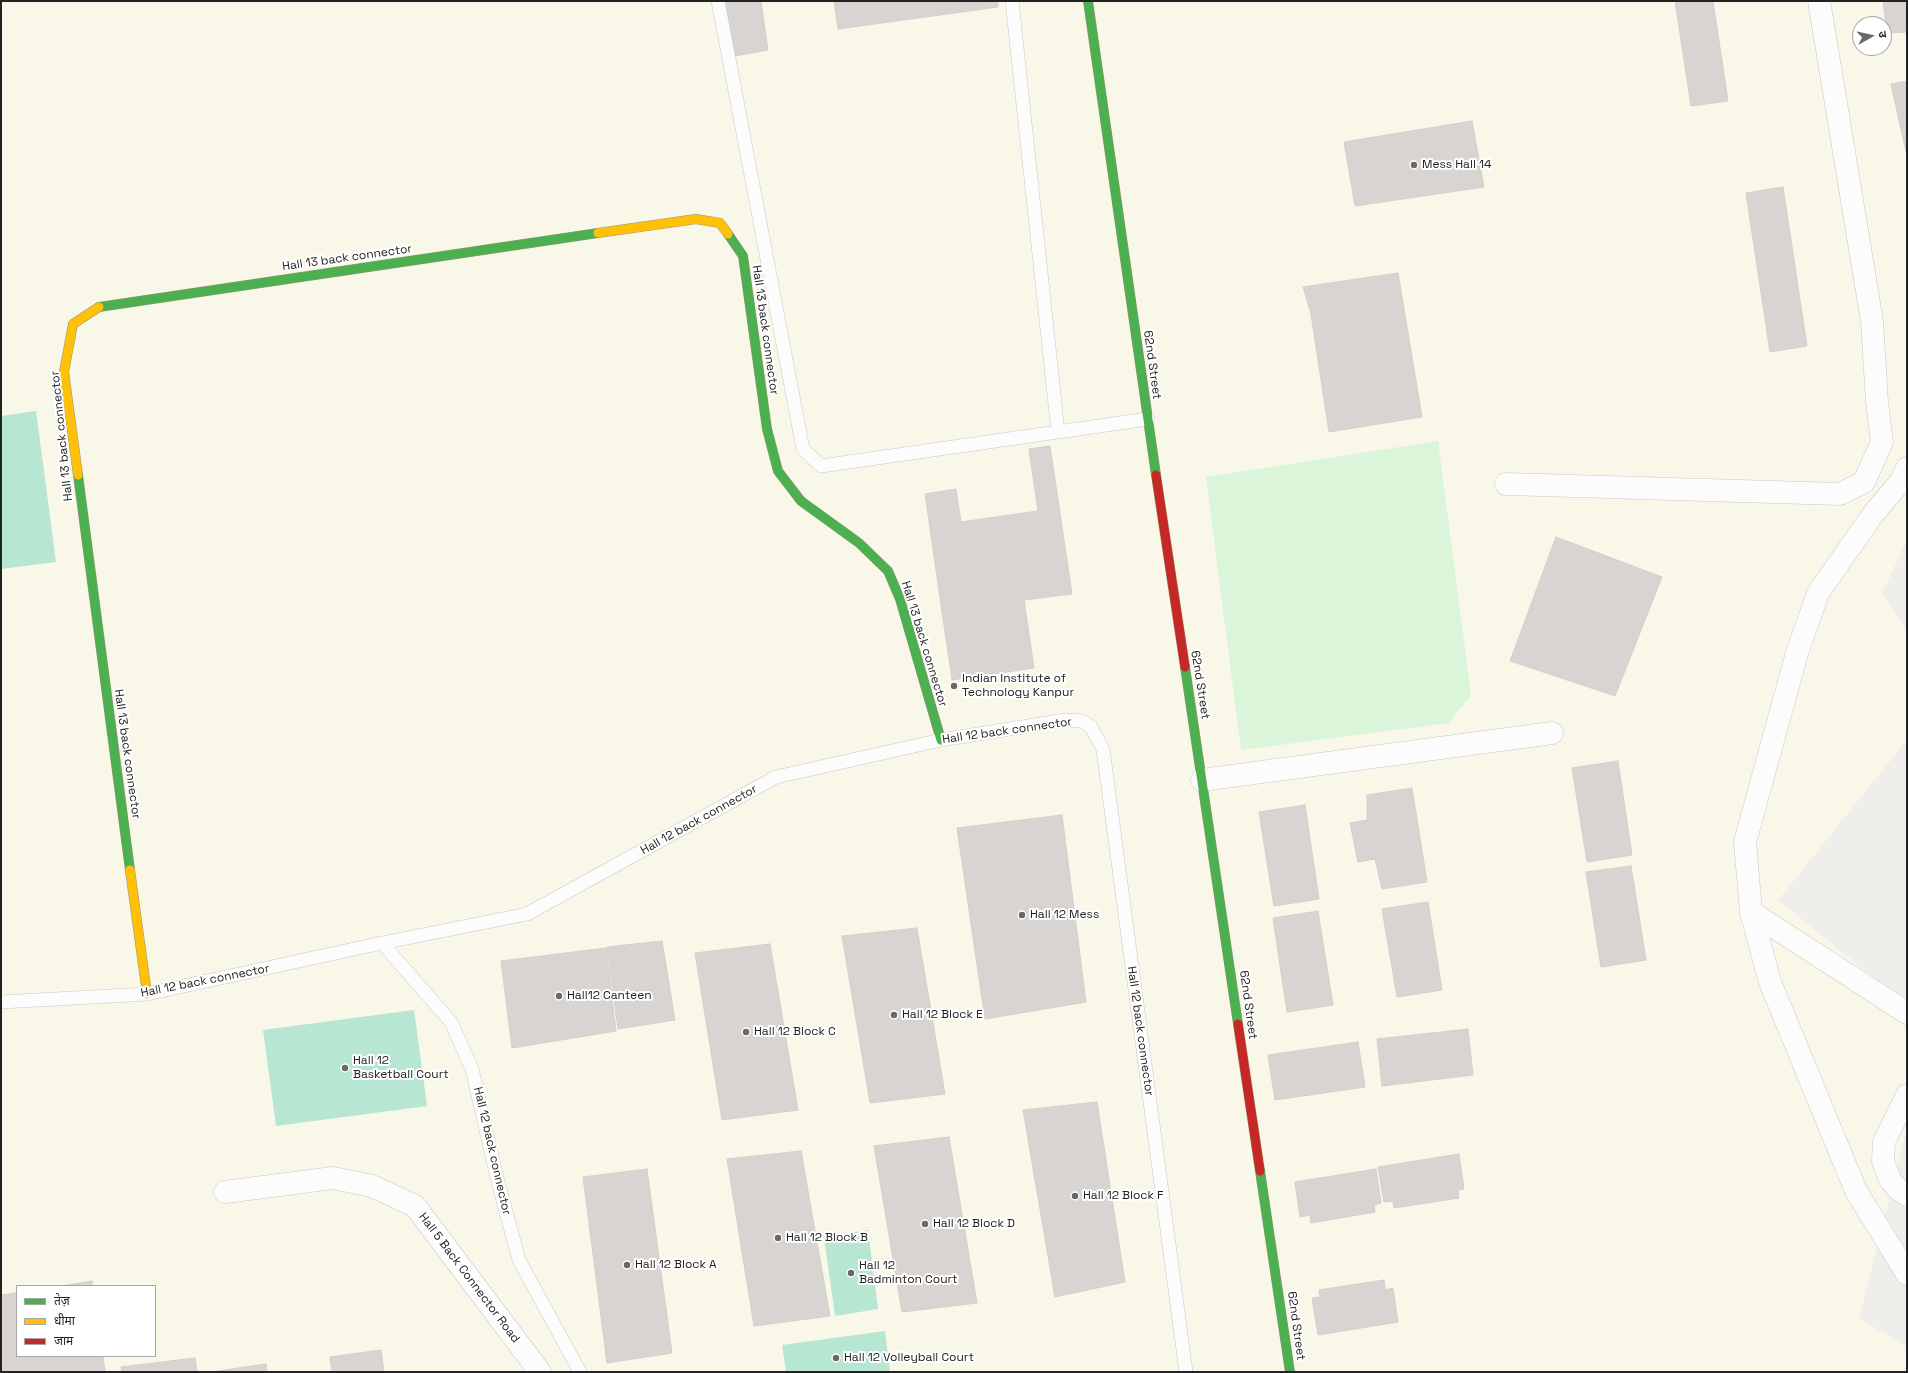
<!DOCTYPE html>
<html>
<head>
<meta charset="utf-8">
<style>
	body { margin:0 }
	#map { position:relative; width:1908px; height:1373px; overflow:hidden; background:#f0eeeb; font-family:"Space Grotesk","Noto Sans Devanagari",sans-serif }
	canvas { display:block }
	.frame { position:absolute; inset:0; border:2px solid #222; pointer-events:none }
	.legend { position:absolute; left:16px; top:1285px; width:140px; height:72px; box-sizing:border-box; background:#fff; border:1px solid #a7a7a7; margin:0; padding:5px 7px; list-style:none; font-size:12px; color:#222 }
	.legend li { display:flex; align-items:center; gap:8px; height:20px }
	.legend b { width:20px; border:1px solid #a7a7a7 }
	.north { position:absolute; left:1852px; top:16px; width:40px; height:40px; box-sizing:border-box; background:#fff; border:1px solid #a7a7a7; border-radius:50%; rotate:82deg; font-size:11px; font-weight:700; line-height:16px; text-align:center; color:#222 }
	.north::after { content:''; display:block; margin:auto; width:14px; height:18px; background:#6a6968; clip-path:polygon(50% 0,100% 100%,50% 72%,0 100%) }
</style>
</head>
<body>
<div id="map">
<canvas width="1908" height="1373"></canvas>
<div class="frame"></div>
<ul class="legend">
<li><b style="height:5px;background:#4caf50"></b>तेज़</li>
<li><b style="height:5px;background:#ffc107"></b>धीमा</li>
<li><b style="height:5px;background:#c62828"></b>जाम</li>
</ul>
<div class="north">उ</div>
</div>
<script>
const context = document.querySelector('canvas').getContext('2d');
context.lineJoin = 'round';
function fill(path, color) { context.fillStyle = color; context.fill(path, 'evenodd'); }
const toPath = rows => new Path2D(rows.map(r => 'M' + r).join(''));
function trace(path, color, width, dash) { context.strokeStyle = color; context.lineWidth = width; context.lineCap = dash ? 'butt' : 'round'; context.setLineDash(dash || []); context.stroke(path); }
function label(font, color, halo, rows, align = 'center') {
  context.font = font + ' "Space Grotesk",sans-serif'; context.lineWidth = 4; context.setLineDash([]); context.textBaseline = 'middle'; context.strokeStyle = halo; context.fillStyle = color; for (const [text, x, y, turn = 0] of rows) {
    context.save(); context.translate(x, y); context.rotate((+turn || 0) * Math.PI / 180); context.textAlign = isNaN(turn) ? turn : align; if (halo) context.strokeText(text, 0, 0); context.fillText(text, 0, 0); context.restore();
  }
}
const education = toPath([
	[1,1,1907,1,1907,539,1882,594,1907,631,1907,740,1778,900,1907,1005,1907,1127,1859,1318,1907,1347,1907,1372,1,1372],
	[1860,24,1884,24,1884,48,1860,48],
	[17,1286,155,1286,155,1356,17,1356]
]);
const park = toPath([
	[1438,441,1471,695,1449,723,1241,750,1206,477]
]);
const pitch = toPath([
	[36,411,56,562,1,569,1,416],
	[414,1010,427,1106,276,1126,263,1030],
	[868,1230,878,1309,835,1316,824,1237],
	[885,1331,890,1372,786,1372,782,1345]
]);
const building = toPath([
	[724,1,761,1,768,50,735,56,724,1],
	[834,1,998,1,998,7,838,29,834,1],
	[1675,1,1713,1,1728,101,1691,106,1675,1],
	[1883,1,1907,1,1907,32,1887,33,1883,1],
	[1907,81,1907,156,1891,84,1907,81],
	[1472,121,1484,187,1355,206,1344,142,1472,121],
	[1783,187,1807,346,1770,352,1746,193,1783,187],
	[1398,273,1422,417,1329,432,1311,314,1303,287,1398,273],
	[1050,446,1072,594,1024,600,1034,668,952,680,925,494,956,489,961,522,1038,511,1029,449,1050,446],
	[1556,537,1662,577,1615,696,1510,661,1556,537],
	[1618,761,1632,855,1587,862,1572,768,1618,761],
	[1412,788,1427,882,1382,889,1375,859,1358,862,1350,823,1367,820,1367,795,1412,788],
	[1305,805,1319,899,1274,906,1259,812,1305,805],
	[1062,815,1086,1002,985,1019,957,828,1062,815],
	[1631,866,1646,960,1601,967,1586,872,1631,866],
	[1428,902,1442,990,1397,997,1382,909,1428,902],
	[1318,911,1333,1005,1287,1012,1273,918,1318,911],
	[917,928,945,1094,870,1103,842,936,917,928],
	[662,941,675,1020,618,1029,607,947,662,941],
	[770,944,798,1110,722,1120,695,953,770,944],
	[606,948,616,1031,512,1048,501,961,606,948],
	[1468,1029,1473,1075,1382,1086,1377,1039,1468,1029],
	[1358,1042,1365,1087,1275,1100,1268,1055,1358,1042],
	[1097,1102,1125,1282,1055,1297,1023,1110,1097,1102],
	[949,1137,977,1303,902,1312,874,1146,949,1137],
	[801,1151,830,1316,754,1326,727,1159,801,1151],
	[1459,1154,1464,1189,1458,1190,1459,1198,1394,1208,1393,1201,1384,1202,1378,1167,1459,1154],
	[647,1169,672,1353,607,1363,583,1177,647,1169],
	[1376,1169,1381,1203,1374,1205,1375,1212,1311,1223,1310,1215,1300,1217,1295,1182,1376,1169],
	[1384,1280,1385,1290,1393,1288,1398,1322,1318,1335,1312,1298,1320,1297,1319,1290,1384,1280],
	[92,1281,92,1286,61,1286,92,1281],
	[17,1293,17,1356,103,1356,105,1372,1,1372,1,1295,17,1293],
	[381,1350,384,1372,332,1372,330,1357,381,1350],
	[195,1358,197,1372,122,1372,121,1367,195,1358],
	[266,1364,267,1372,211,1372,266,1364]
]);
const lane = toPath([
	[718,1,803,449,821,466,1148,419],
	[1012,1,1058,432],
	[382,943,451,1022,472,1069,498,1182,519,1260,580,1372],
	[1,1002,147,994,382,943,527,914,776,777,941,740,1066,720,1082,721,1091,727,1103,749,1186,1372]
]);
const street = toPath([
	[1907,468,1901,481,1874,513,1818,593,1797,653,1745,842,1751,912,1770,982,1856,1191,1907,1274],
	[1506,484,1840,494,1864,482,1882,442,1877,402,1872,321,1819,1],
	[1202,780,1552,733],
	[1751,912,1907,1013],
	[1907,1095,1884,1142,1883,1161,1890,1180,1899,1190,1907,1195],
	[225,1192,333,1178,372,1186,415,1206,540,1372]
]);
const fast = toPath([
	[1088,1,1156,475],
	[728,234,743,256,767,429,778,471,801,501,859,543,888,571,900,599,941,740],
	[99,307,598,233],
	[78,475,130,870],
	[1185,667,1238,1024],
	[1260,1171,1290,1372]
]);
const slow = toPath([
	[598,233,696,219,720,223,728,234],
	[78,475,64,372,73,324,99,307],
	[130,870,147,994]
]);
const jam = toPath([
	[1156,475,1185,667],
	[1238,1024,1260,1171]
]);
const markers = [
	[1414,165,4,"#6a6968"],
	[954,686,4,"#6a6968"],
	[1022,915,4,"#6a6968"],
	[559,996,4,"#6a6968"],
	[894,1015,4,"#6a6968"],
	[746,1032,4,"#6a6968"],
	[345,1068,4,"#6a6968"],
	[1075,1196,4,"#6a6968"],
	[925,1224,4,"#6a6968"],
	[778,1238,4,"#6a6968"],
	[627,1265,4,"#6a6968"],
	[851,1273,4,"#6a6968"],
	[836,1358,4,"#6a6968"]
];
const poiNames = [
	["Mess Hall 14",1422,165],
	["Indian Institute of",962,679],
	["Technology Kanpur",962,693],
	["Hall 12 Mess",1030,915],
	["Hall12 Canteen",567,996],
	["Hall 12 Block E",902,1015],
	["Hall 12 Block C",754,1032],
	["Hall 12",353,1061],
	["Basketball Court",353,1075],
	["Hall 12 Block F",1083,1196],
	["Hall 12 Block D",933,1224],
	["Hall 12 Block B",786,1238],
	["Hall 12 Block A",635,1265],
	["Hall 12",859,1266],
	["Badminton Court",859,1280],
	["Hall 12 Volleyball Court",844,1358]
];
const streetNames = [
	["Hall 13 back connector",347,258,-8],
	["Hall 13 back connector",765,330,82],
	["62nd Street",1152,365,82],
	["Hall 13 back connector",62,436,-96],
	["Hall 13 back connector",924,644,73],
	["62nd Street",1200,685,81],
	["Hall 12 back connector",1007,731,-8],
	["Hall 13 back connector",127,754,82],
	["Hall 12 back connector",699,820,-29],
	["Hall 12 back connector",205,981,-11],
	["62nd Street",1248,1005,82],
	["Hall 12 back connector",1140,1031,82],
	["Hall 12 back connector",492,1151,77],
	["Hall 5 Back Connector Road",469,1278,53],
	["62nd Street",1296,1326,82]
];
fill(education, '#f8f7e8');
fill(park, '#daf5da');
fill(pitch, '#b7e6d2');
fill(building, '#d7d4d2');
trace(building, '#d3d0cc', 1);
trace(lane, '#c9c8c7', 14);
trace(street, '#c9c8c7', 23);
trace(fast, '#999a82', 10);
trace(slow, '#999a82', 10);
trace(jam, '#999a82', 10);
trace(lane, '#fdfcfc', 13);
trace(street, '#fdfcfc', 22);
trace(fast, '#4caf50', 9);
trace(slow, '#ffc107', 9);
trace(jam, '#c62828', 9);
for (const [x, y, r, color] of markers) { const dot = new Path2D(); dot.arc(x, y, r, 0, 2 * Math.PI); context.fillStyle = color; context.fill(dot); trace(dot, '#fff', 1.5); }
label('12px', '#222', '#fff', poiNames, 'left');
label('12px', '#222', '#fff', streetNames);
</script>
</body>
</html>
